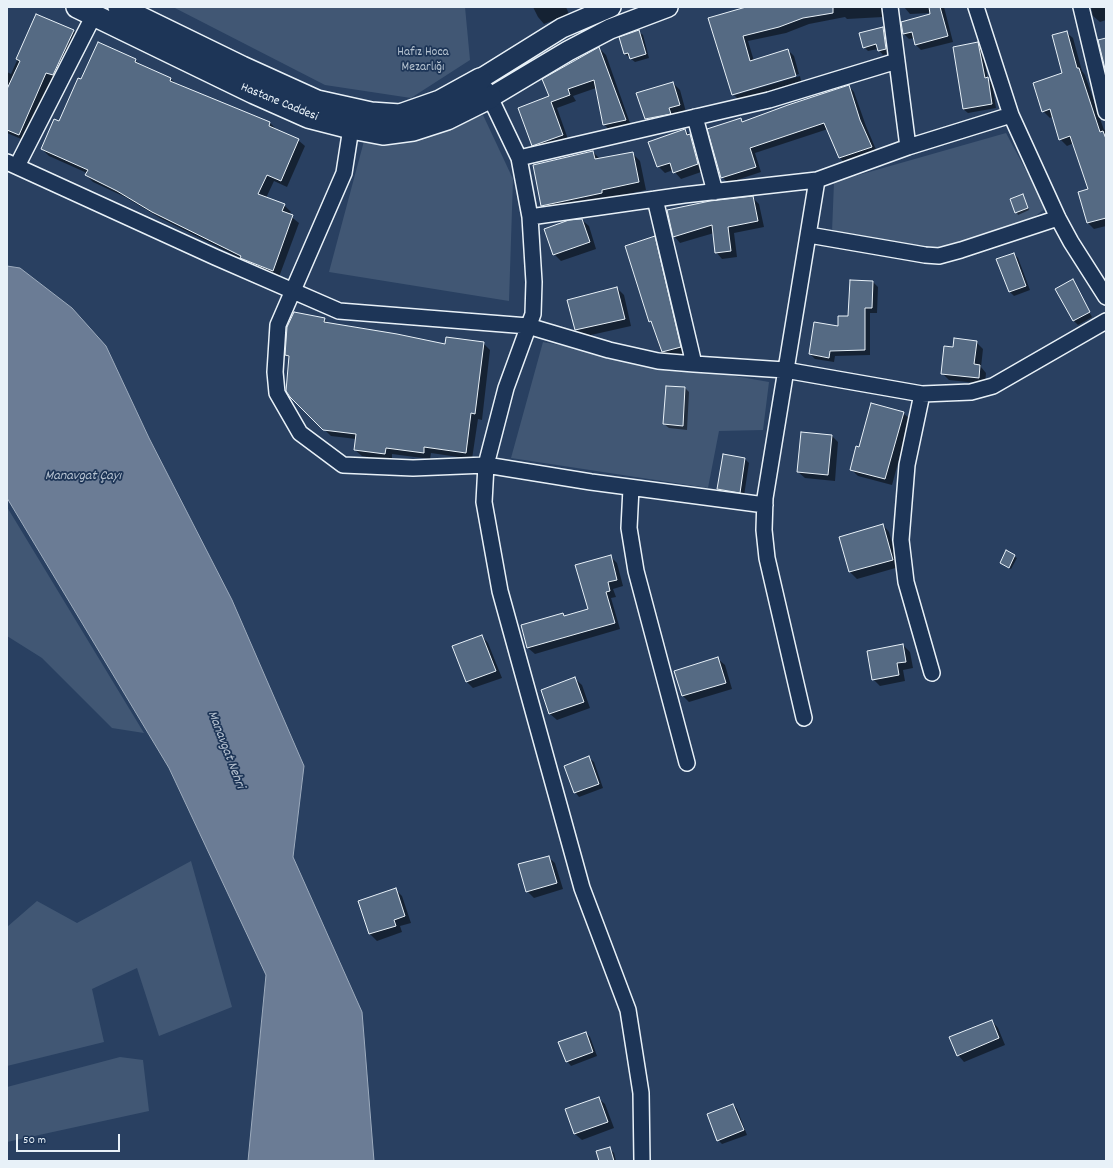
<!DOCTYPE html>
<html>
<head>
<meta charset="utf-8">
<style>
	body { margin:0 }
	#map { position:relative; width:1113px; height:1168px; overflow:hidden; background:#294061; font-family:Dekko,sans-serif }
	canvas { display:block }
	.frame { position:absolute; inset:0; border:8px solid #e8f1f8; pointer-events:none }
	.scale { position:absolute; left:16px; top:1134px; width:104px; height:18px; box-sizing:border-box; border:2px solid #e8f1f8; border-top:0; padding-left:5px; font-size:12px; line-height:14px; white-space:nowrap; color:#e8f1f8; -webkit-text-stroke:3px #1d3557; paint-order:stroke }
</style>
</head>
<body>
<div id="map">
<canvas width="1113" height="1168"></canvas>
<div class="frame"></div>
<div class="scale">50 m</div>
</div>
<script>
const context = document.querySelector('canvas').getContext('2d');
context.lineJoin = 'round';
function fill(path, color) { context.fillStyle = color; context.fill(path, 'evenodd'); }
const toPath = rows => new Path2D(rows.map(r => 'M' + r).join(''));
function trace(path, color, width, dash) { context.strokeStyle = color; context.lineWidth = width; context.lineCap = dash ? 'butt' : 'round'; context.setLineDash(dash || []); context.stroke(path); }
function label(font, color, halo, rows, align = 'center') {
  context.font = font + ' Dekko,sans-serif'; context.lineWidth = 3.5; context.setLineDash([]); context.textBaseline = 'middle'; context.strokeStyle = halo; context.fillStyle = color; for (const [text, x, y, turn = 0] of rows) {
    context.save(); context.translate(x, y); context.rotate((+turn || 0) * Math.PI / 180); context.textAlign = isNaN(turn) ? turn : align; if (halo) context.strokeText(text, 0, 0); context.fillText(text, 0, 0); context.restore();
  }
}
const green = toPath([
	[173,7,465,7,470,60,411,98,325,85],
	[483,115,513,179,509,301,329,272,364,141,429,136],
	[1006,133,1046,208,1034,217,937,251,832,232,834,182],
	[543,342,769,382,763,430,719,431,708,488,511,458],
	[7,507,144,733,112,728,42,658,7,636],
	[191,861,232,1007,159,1036,137,968,92,989,104,1042,7,1066,7,927,37,901,77,923],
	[120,1057,143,1060,149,1111,7,1142,7,1087]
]);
const water = toPath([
	[7,266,20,268,72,308,106,346,149,438,232,600,304,766,293,857,362,1012,374,1161,248,1161,266,975,169,768,7,498,7,266]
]);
const shadow = toPath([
	[533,7,566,7,569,14,544,24,538,17],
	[750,7,882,7,883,17,847,19,845,17,809,24,786,33,748,41,754,61,788,50,794,56,799,74,735,93,735,95,800,76,801,81,739,100,733,94,709,20],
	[904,7,944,7,953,42,921,50,916,45,914,38,909,39,904,34,902,23,931,15,931,13,910,14],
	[1091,7,1106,7,1106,20,1100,22,1093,16],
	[37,15,74,31,81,38,26,141,7,133,7,72,11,74],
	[883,28,887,32,890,53,883,55,878,49,868,51,864,47,860,34],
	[638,31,643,35,649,58,635,62,625,54,620,38],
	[1066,32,1073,38,1082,71,1085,75,1104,130,1106,129,1106,226,1094,229,1088,223,1089,190,1074,143,1067,146,1060,139,1053,116,1050,118,1043,111,1064,74],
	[978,45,982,49,988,79,992,83,996,108,968,113,963,109],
	[599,48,606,55,631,126,610,131,604,124,596,88,573,96,576,101,557,108,569,142,539,152,533,145,550,97],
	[135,60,141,65,171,79,178,86,270,123,277,130,298,140,305,146,287,187,274,181,266,198,284,205,291,212,289,215,299,223,279,277,248,265,242,259,160,218,125,197,93,182,86,175,87,173,49,156,42,149,82,81],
	[673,83,680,90,686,112,653,126,646,119,637,94],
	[849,86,854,92,866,126,877,152,846,164,840,158,828,129,755,153,761,172,728,183,722,177,741,119,744,122],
	[685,130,697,142,704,171,681,179,673,170,665,173,658,166],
	[593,152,600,159,632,153,640,161,646,190,610,198,610,201,549,214,542,206,534,166],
	[1022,195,1029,210,1018,215,1011,200],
	[752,197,759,204,764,227,734,233,737,257,722,259,716,252,714,233,680,243,674,236],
	[582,220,589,226,596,249,561,261,554,254],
	[654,237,663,247,689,356,671,361,661,352,653,325,650,321],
	[1014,254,1018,258,1030,290,1014,296,1010,292],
	[1072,280,1076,284,1074,284,1092,317,1094,316,1078,325,1074,321,1056,289],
	[873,282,878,287,877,313,870,313,870,355,835,356,834,362,815,359,810,354,849,317],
	[617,288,624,295,631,326,582,337,576,330,568,300],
	[324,319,329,324,445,345,483,343,490,350,482,420,478,419,472,459,431,453,430,459,392,454,392,460,362,456,355,450,356,439,331,436,290,396,290,359,286,355],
	[976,342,983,349,981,367,986,373,985,384,949,380,942,373,954,348],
	[685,388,689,392,687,430,669,428,664,424],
	[903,413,910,419,892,485,858,476,852,470,860,448],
	[832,436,838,442,835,481,805,478,798,472],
	[745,459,749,463,744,496,723,493,718,489],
	[883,525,889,532,899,567,857,579,850,572,840,537],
	[1006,552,1017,558,1011,569,1001,563],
	[610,556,617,563,623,586,613,589,616,597,611,598,620,629,535,654,528,648,522,626,562,614,565,617,589,610],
	[482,636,488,643,502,678,473,688,467,682],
	[903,645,910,652,913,668,903,670,905,681,880,686,873,679],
	[718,659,725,665,732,689,689,702,682,695],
	[575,679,582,685,590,708,557,720,550,714,542,691],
	[589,758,594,762,603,788,579,797,575,792],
	[548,857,555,863,563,889,534,898,527,891],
	[395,889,402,896,411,923,400,926,402,932,377,941,370,934,359,902],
	[992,1021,998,1028,1005,1045,964,1062,958,1055],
	[586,1033,590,1037,597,1056,571,1066,567,1061],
	[598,1098,605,1104,614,1128,582,1140,575,1134,567,1109],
	[733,1105,737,1109,747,1135,722,1144,718,1140],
	[609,1148,614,1153,616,1161,600,1161]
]);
const building = toPath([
	[746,7,833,7,833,13,803,18,779,27,743,36,750,61,788,49,796,76,732,95,708,18,746,7],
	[929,7,940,7,948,36,915,45,912,32,903,34,901,22,930,14,929,7],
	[36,14,74,30,53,75,46,73,19,135,7,130,7,89,20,61,16,59,36,14],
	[883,27,886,49,878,51,876,44,863,48,859,33,883,27],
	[639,30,646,54,630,59,628,53,624,54,619,37,639,30],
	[1067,31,1077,68,1079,68,1100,132,1103,131,1106,139,1106,218,1087,223,1078,192,1088,189,1070,136,1059,140,1050,109,1042,112,1033,83,1062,73,1052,35,1067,31],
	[1106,38,1106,73,1098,40,1106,38],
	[98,42,136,59,135,62,171,78,170,81,270,122,269,126,299,139,281,181,267,175,258,194,285,204,282,211,293,215,273,271,240,258,241,256,152,212,117,191,85,175,88,170,41,149,54,119,59,121,78,78,81,79,98,42],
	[978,42,985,78,988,77,992,104,963,109,953,47,978,42],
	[599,47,626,120,603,125,594,80,568,89,570,95,551,102,563,135,532,146,518,108,549,96,542,79,599,47],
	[673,82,680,105,669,108,671,114,645,119,636,93,673,82],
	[849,85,860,120,872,147,839,158,824,123,750,148,756,167,721,178,707,129,741,118,742,122,788,105,849,85],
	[685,129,687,135,690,134,698,164,673,173,670,163,657,167,648,142,685,129],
	[593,151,595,159,633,152,639,182,602,190,602,193,541,206,533,165,593,151],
	[1023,194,1028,208,1015,213,1010,199,1023,194],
	[753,196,758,221,728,227,731,251,715,253,712,225,673,237,667,210,710,201,753,196],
	[582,219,590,242,553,255,544,229,569,220,582,219],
	[655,236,681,347,662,352,651,321,649,322,625,246,655,236],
	[1014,253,1026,286,1009,292,996,259,1014,253],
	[1073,279,1090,312,1073,321,1055,289,1073,279],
	[850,280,873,281,872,308,865,308,865,350,830,351,829,358,809,354,814,322,838,326,838,316,848,316,850,280],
	[617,287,625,319,575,330,567,300,617,287],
	[294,312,325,318,324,322,397,334,445,344,446,337,484,342,475,414,471,413,466,453,424,447,424,453,386,448,385,454,354,450,356,434,323,430,290,397,286,391,289,356,285,355,287,327,294,312],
	[954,338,977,341,974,364,980,365,979,378,941,374,944,346,953,347,954,338],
	[666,386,685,387,683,426,663,424,666,386],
	[871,403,904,412,885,479,850,470,856,446,859,447,871,403],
	[801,432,832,435,828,475,797,472,801,432],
	[723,454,745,458,740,493,717,489,723,454],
	[883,524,893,560,849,572,839,537,883,524],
	[1006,550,1015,555,1009,568,1000,563,1006,550],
	[611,555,617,580,608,582,610,591,606,592,615,623,527,648,521,625,563,613,564,616,588,609,575,565,611,555],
	[482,635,496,671,466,682,452,646,482,635],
	[903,644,906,662,897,663,899,675,872,680,867,651,903,644],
	[718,657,726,683,682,696,674,671,718,657],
	[575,677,584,702,549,714,541,690,575,677],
	[589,756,599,784,574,793,564,766,589,756],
	[549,856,557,883,526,892,518,864,549,856],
	[396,888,405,916,394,920,396,926,369,934,358,901,396,888],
	[992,1020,999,1038,957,1056,949,1037,992,1020],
	[586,1032,593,1052,566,1062,558,1042,586,1032],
	[599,1097,608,1122,574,1134,565,1109,599,1097],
	[733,1104,744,1130,717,1141,707,1114,733,1104],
	[610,1147,614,1161,599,1161,596,1151,610,1147]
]);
const minor = toPath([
	[890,7,908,147],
	[1081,7,1106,112],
	[486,89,519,158,530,217,534,282,533,314,506,388,486,465,484,502,500,591,582,888,628,1010,641,1093,642,1161],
	[1011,115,1058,218,1071,242,1106,297],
	[695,117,715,192],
	[351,128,344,173,278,325,275,372,277,393,300,433,343,465,413,468,486,465,591,482,765,505],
	[519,158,769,100,897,61],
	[7,162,215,257,339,311,528,326,609,350,658,361,694,364,655,199],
	[17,166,94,15],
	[530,217,684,195,817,180,908,147,1011,115,976,7],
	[809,235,925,255,939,256,961,250,1058,218],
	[694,364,785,370,922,394,971,392,993,386,1106,321],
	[922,394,907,465,901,540,906,582,932,673],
	[631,488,629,528,636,571,687,763],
	[804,718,767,558,764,530,765,498,817,180]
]);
const tertiary = toPath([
	[480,79,562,28,611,7],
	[491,97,568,51,610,29,668,7]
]);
const secondary = toPath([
	[77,7,254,93,308,117,351,128,383,134,413,130,447,119,491,97],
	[119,7,242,67,317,101,371,113,400,115,440,101,480,79]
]);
const parkNames = [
	["Hafız Hoca",423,53],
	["Mezarlığı",423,68]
];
const streetNames = [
	["Hastane Caddesi",279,103,22]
];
const waterNames = [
	["Manavgat Çayı",83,477],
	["Manavgat Nehri",225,750,69]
];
fill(green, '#415774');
fill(water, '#6b7c95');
trace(water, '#9dabbd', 1);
fill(shadow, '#0007');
fill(building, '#556a83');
trace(building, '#e8f1f8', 1);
trace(minor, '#e8f1f8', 18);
trace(tertiary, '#e8f1f8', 22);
trace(secondary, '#e8f1f8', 24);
trace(minor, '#1d3557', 15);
trace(tertiary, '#1d3557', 19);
trace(secondary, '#1d3557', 21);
label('13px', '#b6c3d0', '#1d3557', parkNames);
label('13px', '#e8f1f8', '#1d3557', streetNames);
label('italic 14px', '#b6c2d0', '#1d3557', waterNames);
</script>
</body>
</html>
